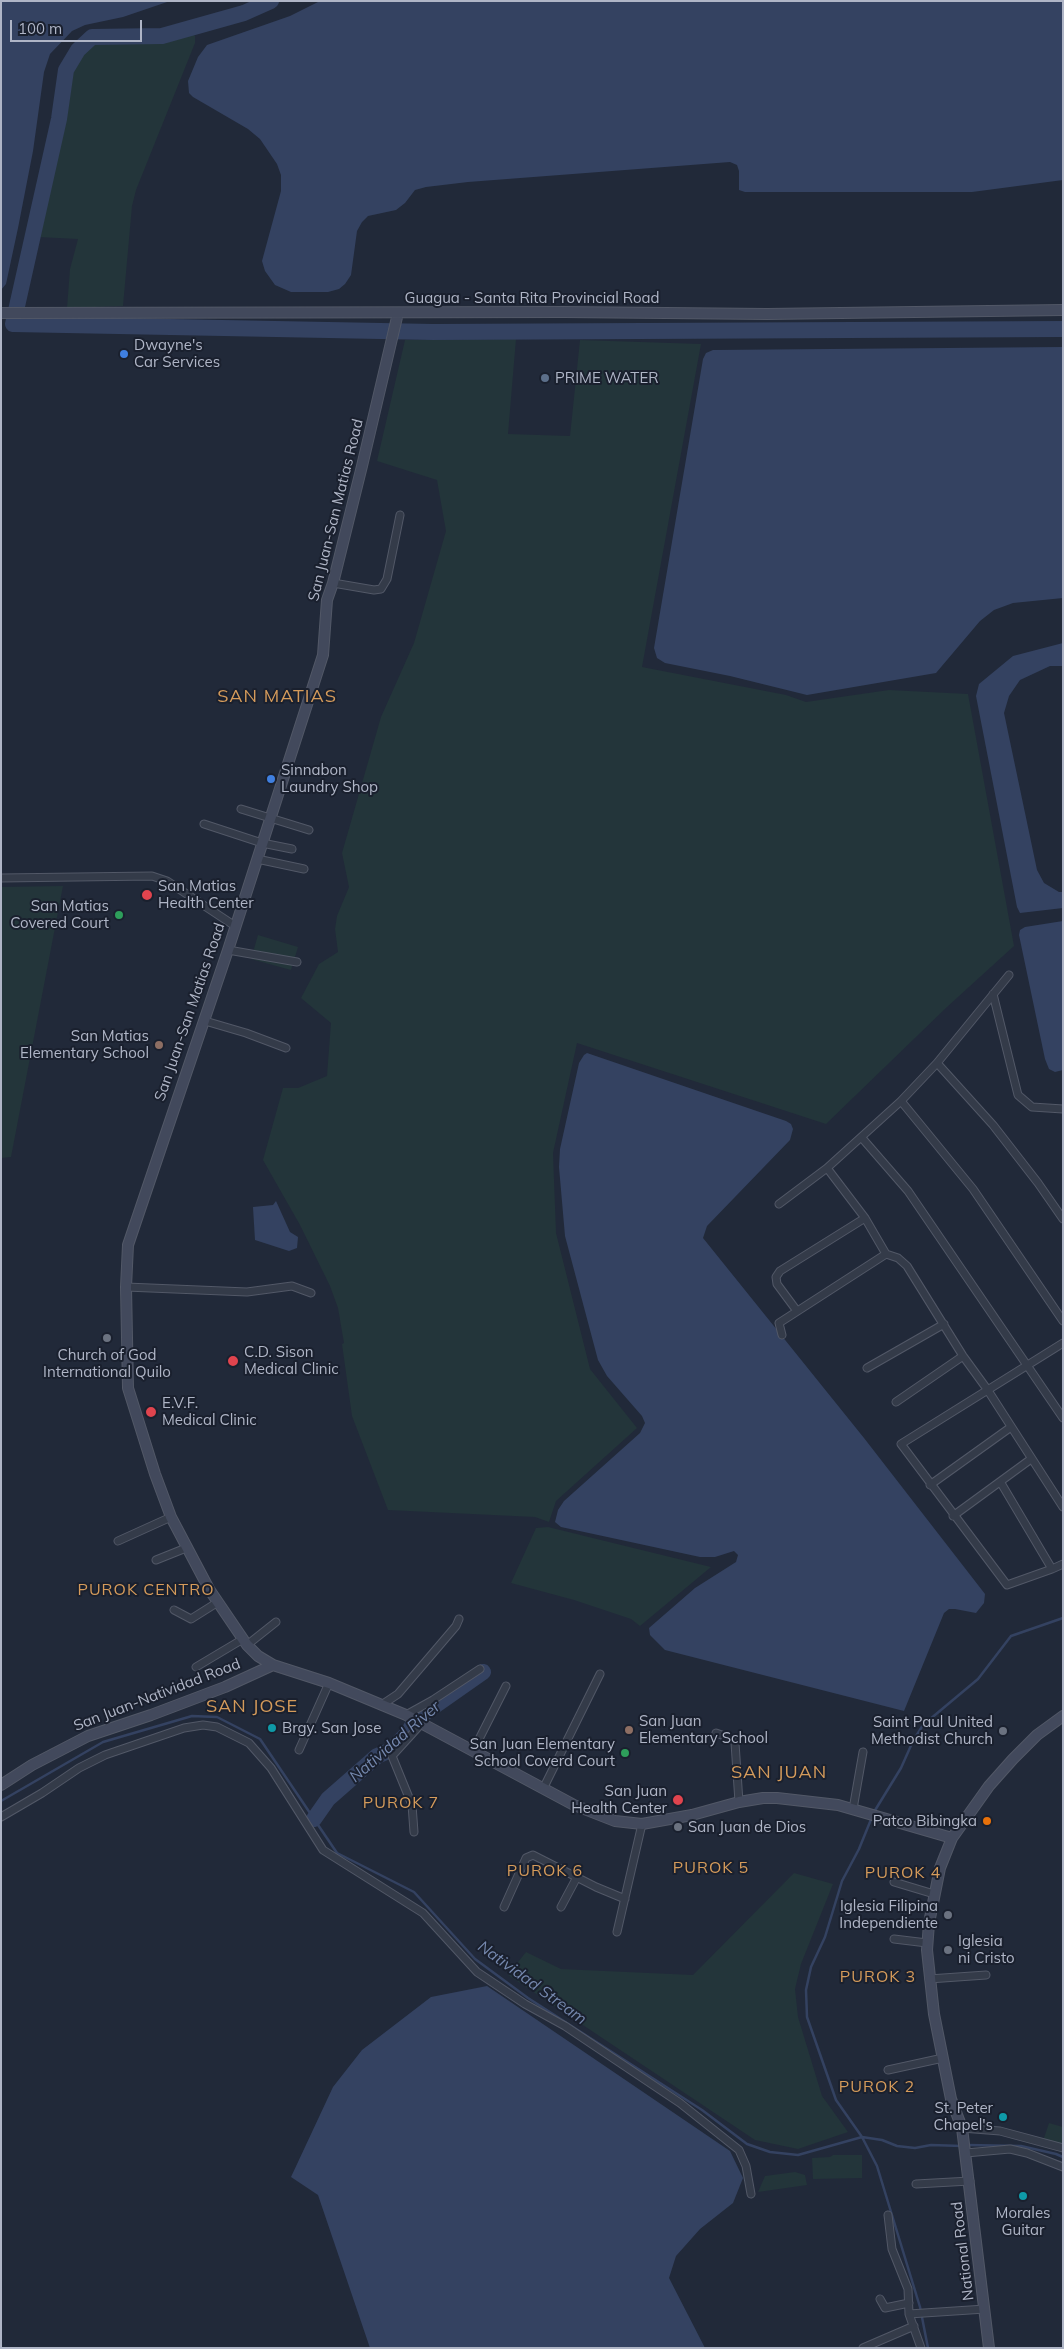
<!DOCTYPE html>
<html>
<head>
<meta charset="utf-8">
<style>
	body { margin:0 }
	#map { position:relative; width:1064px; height:2349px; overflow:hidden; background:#212939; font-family:Mulish,sans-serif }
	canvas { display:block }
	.frame { position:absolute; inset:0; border:2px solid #afb5c6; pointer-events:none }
	.scale { position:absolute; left:10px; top:20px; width:132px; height:22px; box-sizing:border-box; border:2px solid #afb5c6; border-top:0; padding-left:6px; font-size:15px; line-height:18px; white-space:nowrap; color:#afb5c6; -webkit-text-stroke:4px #1a202e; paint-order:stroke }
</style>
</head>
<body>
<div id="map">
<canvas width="1064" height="2349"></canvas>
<div class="frame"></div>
<div class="scale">100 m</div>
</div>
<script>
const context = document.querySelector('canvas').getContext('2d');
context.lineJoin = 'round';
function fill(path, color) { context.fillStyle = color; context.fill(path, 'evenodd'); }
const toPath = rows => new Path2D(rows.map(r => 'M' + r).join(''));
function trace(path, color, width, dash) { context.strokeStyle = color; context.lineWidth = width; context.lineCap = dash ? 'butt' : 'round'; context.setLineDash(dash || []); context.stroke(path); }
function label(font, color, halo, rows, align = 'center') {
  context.font = font + ' Mulish,sans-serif'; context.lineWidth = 4; context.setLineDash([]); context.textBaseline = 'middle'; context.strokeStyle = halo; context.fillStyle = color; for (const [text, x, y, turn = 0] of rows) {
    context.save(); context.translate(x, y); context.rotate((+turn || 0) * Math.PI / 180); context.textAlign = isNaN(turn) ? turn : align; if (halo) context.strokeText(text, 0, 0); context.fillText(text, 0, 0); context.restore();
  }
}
const green = toPath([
	[192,33,195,36,195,43,136,190,132,206,123,306,67,308,70,269,78,239,38,237,69,73,80,53,94,40,166,38],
	[516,339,508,434,570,436,580,340,701,344,642,667,786,695,806,702,889,690,968,694,1014,946,947,1007,826,1124,577,1043,553,1153,556,1233,590,1369,637,1428,556,1501,549,1522,535,1517,388,1510,352,1416,342,1344,344,1343,338,1308,330,1286,300,1225,263,1160,283,1088,298,1088,327,1076,331,1023,301,998,319,964,338,952,335,929,337,916,349,887,342,853,381,717,414,643,446,531,437,480,377,461,405,340],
	[63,886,11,1157,1,1158,1,887],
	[258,935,298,947,291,970,251,959],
	[548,1527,605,1541,711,1567,640,1626,631,1619,574,1600,511,1583,536,1528],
	[794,1873,833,1884,801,1964,795,1989,798,2017,822,2096,848,2132,798,2149,755,2140,508,1975,526,1952,561,1969,693,1975],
	[1049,2123,1063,2127,1063,2147,1043,2141],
	[833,2155,862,2155,862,2178,813,2179,812,2158,830,2157],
	[795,2172,805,2175,807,2185,758,2192,765,2176]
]);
const water = toPath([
	[1,1,170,1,123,17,85,25,72,31,50,54,44,72,33,151,18,228,6,284,1,290],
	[320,1,1063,1,1063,180,972,192,745,192,739,190,739,171,737,165,730,162,468,182,426,187,415,190,405,203,396,210,368,216,362,222,357,231,351,275,345,284,339,289,328,292,291,292,275,285,265,271,262,261,281,191,281,175,277,164,260,139,248,129,193,97,189,93,188,81,198,57,207,45,290,16],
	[1063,347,1063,598,1013,603,994,610,980,621,936,673,807,695,730,676,665,663,657,658,654,648,703,359,706,353,713,350],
	[1063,643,1063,666,1050,666,1020,680,1009,696,1004,713,1037,870,1044,883,1059,892,1063,892,1063,908,1020,913,1017,907,976,696,979,684,1013,656],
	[1063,921,1063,1070,1055,1072,1049,1069,1045,1059,1019,935,1020,930,1025,927],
	[587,1053,786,1121,791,1124,793,1129,790,1140,707,1226,703,1238,864,1438,985,1594,984,1603,976,1613,955,1609,949,1609,944,1613,904,1711,665,1650,650,1635,649,1628,695,1588,736,1562,738,1555,734,1551,715,1557,700,1557,561,1527,555,1522,558,1510,564,1501,640,1433,645,1423,642,1416,607,1376,598,1360,565,1236,559,1167,560,1149,579,1063,584,1055],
	[276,1201,290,1232,298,1237,297,1248,289,1251,255,1240,253,1207,273,1205],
	[487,1986,730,2151,743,2178,733,2203,700,2229,676,2256,669,2278,705,2348,370,2348,318,2195,291,2177,333,2087,362,2050,431,1997]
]);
const stream = toPath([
	[1,1801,103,1742,192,1716,217,1717,260,1739,337,1853,414,1892,475,1959,528,1998,702,2110,747,2144,770,2152,798,2155,862,2137,882,2140,897,2146,915,2148,931,2145,962,2146],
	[874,1812,901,1768,913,1741,923,1725,978,1679,1011,1636,1063,1618],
	[872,1817,859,1849,842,1881,825,1937,811,1967,806,1990,807,2017,836,2100,862,2137,877,2166,920,2307,928,2348],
	[967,2145,1021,2146,1056,2154,1063,2157]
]);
const river = toPath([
	[271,1,244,13,162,36,92,37,78,50,66,70,59,119,13,324,433,332,1063,329],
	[314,1819,328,1799,377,1756,391,1750,408,1733,416,1719,483,1672]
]);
const street = toPath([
	[333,583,374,590,381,589,387,579,400,515],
	[241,809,309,830],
	[204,824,262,843,292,849],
	[257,859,304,869],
	[1,878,152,876,167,881,235,926],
	[228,950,297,962],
	[993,994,1018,1095,1032,1107,1063,1109],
	[205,1021,246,1033,286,1048],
	[937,1063,993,1125,1038,1183,1063,1219],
	[901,1101,973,1189,1063,1321],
	[862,1138,908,1191,1063,1418],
	[827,1168,865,1218,886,1254,898,1258,907,1266,963,1356,987,1389,1063,1507],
	[779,1204,827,1168,901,1101,937,1063,1009,975],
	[126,1287,247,1292,292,1286,311,1293],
	[797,1311,777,1284,776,1277,780,1271,865,1218],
	[782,1335,779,1323,886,1254],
	[867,1368,944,1324],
	[896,1402,963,1356],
	[1001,1483,1052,1569,1007,1585,901,1444,1063,1343],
	[930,1485,1011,1427],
	[953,1516,1031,1459],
	[118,1541,171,1517],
	[156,1560,186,1548],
	[1052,1569,1063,1564],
	[174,1610,191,1619,218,1602],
	[247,1645,276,1622],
	[196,1667,243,1639],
	[383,1704,398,1694,456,1626,459,1619],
	[406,1715,433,1700,480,1669],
	[716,1733,733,1739,735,1743,739,1802],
	[299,1750,329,1683],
	[473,1751,506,1686],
	[543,1789,600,1674],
	[853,1809,863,1752],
	[1,1817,42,1793,79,1768,105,1755,184,1728,203,1725,217,1727,249,1743,271,1768,323,1850,423,1913,477,1972,525,2004,565,2026,680,2103,739,2150,746,2166,751,2194],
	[414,1832,412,1805,392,1756,422,1723],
	[894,1882,934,1894],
	[504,1907,526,1858,533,1855,596,1887,625,1899],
	[561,1907,577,1877],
	[617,1932,642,1824],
	[894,1939,927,1943],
	[929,1979,986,1975],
	[888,2070,943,2058],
	[962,2128,1000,2131,1063,2148],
	[966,2153,1010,2149,1027,2153,1063,2167],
	[916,2184,970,2181],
	[888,2215,892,2249,908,2289,909,2314,921,2348],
	[880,2299,885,2308,909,2303],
	[909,2314,985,2309],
	[863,2348,914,2326]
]);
const secondary = toPath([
	[1,313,564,312,767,314,1063,310],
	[398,313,362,466,333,583,327,600,323,655,228,950,128,1245,126,1287,128,1388,155,1474,171,1517,209,1589,247,1645,258,1656,273,1665,329,1683,406,1715,574,1805,615,1821,642,1824,692,1815,739,1802,763,1798,777,1798,838,1805,952,1838],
	[1,1785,32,1765,88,1736,151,1715,225,1687,273,1665],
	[989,2348,962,2128,951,2099,934,2014,927,1950,929,1923,940,1868,952,1838,989,1786,1013,1759,1037,1735,1063,1716]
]);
const markers = [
	[124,354,5,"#3f7fe0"],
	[545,378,5,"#5c6f8a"],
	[271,779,5,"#3f7fe0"],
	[147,895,6,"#e0444e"],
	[119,915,5,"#2e9e5b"],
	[159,1045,5,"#8d6e63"],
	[107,1338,5,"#6b7280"],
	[233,1361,6,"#e0444e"],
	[151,1412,6,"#e0444e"],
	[272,1728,5,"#0f9aa8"],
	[629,1730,5,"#8d6e63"],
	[1003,1731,5,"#6b7280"],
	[625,1753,5,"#2e9e5b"],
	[678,1800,6,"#e0444e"],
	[987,1821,5,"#e8710a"],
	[678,1827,5,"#6b7280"],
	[948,1915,5,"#6b7280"],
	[948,1950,5,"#6b7280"],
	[1003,2117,5,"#0f9aa8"],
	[1023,2196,5,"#0f9aa8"]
];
const streetNames = [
	["Guagua - Santa Rita Provincial Road",532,298],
	["San Juan-San Matias Road",336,510,-76],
	["San Juan-San Matias Road",190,1012,-71],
	["San Juan-Natividad Road",157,1695,-21],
	["National Road",963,2251,-97]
];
const poiNames = [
	["Dwayne's",134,345],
	["Car Services",134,362],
	["PRIME WATER",555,378],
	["Sinnabon",281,770],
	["Laundry Shop",281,787],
	["San Matias",158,886],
	["Health Center",158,903],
	["San Matias",109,906,"right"],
	["Covered Court",109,923,"right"],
	["San Matias",149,1036,"right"],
	["Elementary School",149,1053,"right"],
	["C.D. Sison",244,1352],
	["Medical Clinic",244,1369],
	["Church of God",107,1355,"center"],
	["International Quilo",107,1372,"center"],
	["E.V.F.",162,1403],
	["Medical Clinic",162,1420],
	["San Juan",639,1721],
	["Elementary School",639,1738],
	["Saint Paul United",993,1722,"right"],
	["Methodist Church",993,1739,"right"],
	["Brgy. San Jose",282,1728],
	["San Juan Elementary",615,1744,"right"],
	["School Coverd Court",615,1761,"right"],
	["San Juan",667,1791,"right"],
	["Health Center",667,1808,"right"],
	["Patco Bibingka",977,1821,"right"],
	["San Juan de Dios",688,1827],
	["Iglesia Filipina",938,1906,"right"],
	["Independiente",938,1923,"right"],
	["Iglesia",958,1941],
	["ni Cristo",958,1958],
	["St. Peter",993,2108,"right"],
	["Chapel's",993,2125,"right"],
	["Morales",1023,2213,"center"],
	["Guitar",1023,2230,"center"]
];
const neighbourhoodNames = [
	["PUROK CENTRO",146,1590],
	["PUROK 7",401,1803],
	["PUROK 5",711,1868],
	["PUROK 6",545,1871],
	["PUROK 4",903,1873],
	["PUROK 3",878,1977],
	["PUROK 2",877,2087]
];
const waterNames = [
	["Natividad River",395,1742,-41],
	["Natividad Stream",532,1983,36]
];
const quarterNames = [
	["SAN MATIAS",277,697],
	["SAN JOSE",252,1707],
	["SAN JUAN",779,1773]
];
fill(green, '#23353a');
fill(water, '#344261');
trace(stream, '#344261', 2.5);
trace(river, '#344261', 16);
trace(street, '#525867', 9);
trace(secondary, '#525867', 12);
trace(street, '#343b49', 7);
trace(secondary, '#42495c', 10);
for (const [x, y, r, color] of markers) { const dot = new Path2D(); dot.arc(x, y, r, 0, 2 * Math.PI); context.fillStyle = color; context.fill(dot); trace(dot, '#1a202e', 2); }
label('15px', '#afb5c6', '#1a202e', streetNames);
label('15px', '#afb5c6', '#1a202e', poiNames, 'left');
context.letterSpacing = '1px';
label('16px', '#d59b5b', '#1a202e', neighbourhoodNames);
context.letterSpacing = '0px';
label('italic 16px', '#7689af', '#1a202e', waterNames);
context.letterSpacing = '1px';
label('18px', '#d59b5b', '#1a202e', quarterNames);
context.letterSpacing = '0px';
</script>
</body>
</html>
